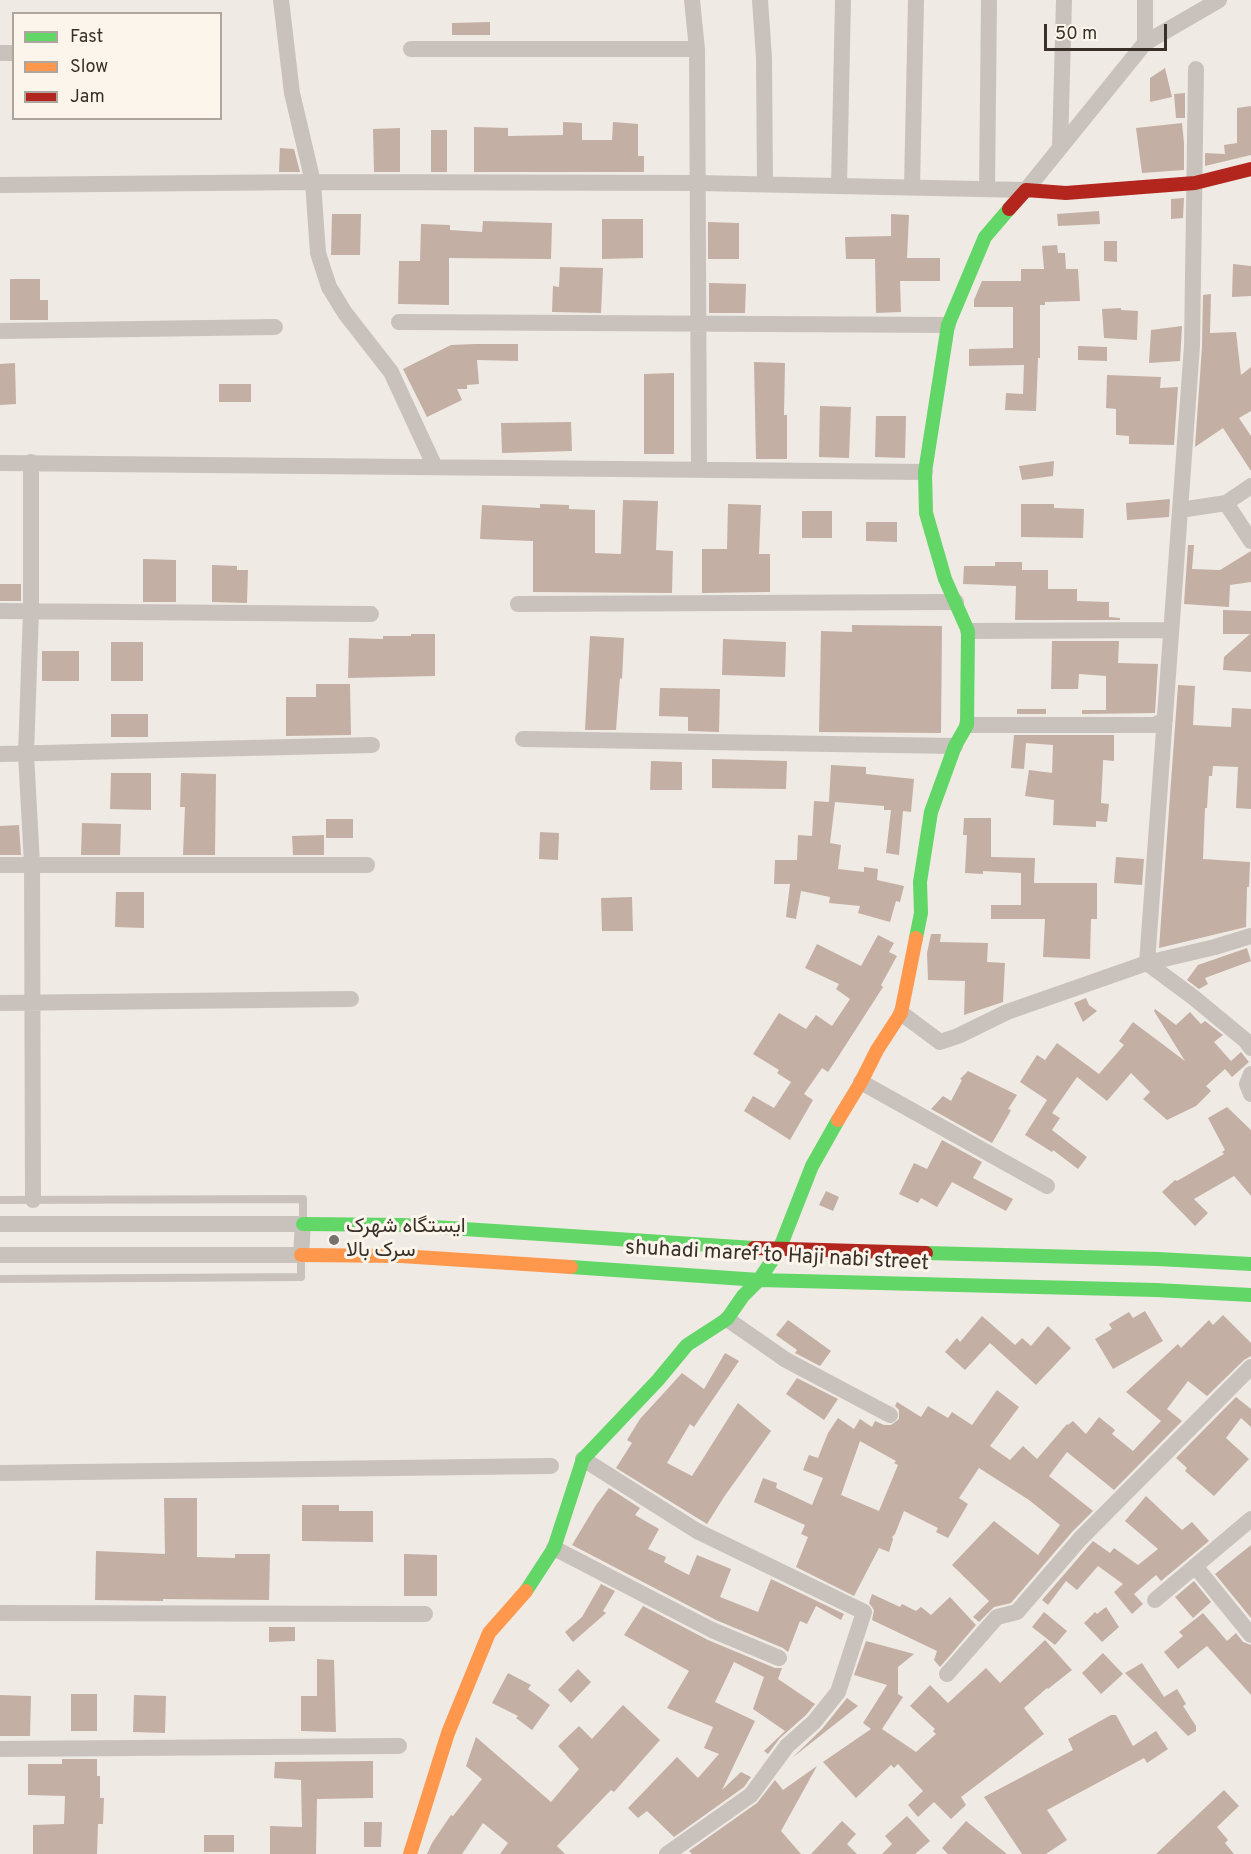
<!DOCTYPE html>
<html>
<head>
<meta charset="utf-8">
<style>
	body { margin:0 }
	#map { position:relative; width:1251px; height:1854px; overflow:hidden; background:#efeae4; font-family:Overpass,sans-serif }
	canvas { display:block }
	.legend { position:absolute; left:12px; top:12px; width:210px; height:108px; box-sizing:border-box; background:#fbf5ec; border:2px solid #aea69e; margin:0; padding:8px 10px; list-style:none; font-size:18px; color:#3a302a }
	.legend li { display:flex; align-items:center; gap:12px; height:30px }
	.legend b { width:30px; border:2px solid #aea69e }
	.scale { position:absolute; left:1044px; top:24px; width:123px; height:27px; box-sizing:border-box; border:3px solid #3a302a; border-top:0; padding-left:8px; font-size:18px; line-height:21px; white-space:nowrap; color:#3a302a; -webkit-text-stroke:4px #fbf5ec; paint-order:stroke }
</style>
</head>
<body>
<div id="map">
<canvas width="1251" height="1854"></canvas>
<ul class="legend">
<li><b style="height:8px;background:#63d668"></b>Fast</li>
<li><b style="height:8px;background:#ff974d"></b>Slow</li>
<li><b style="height:8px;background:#b3261e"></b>Jam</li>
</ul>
<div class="scale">50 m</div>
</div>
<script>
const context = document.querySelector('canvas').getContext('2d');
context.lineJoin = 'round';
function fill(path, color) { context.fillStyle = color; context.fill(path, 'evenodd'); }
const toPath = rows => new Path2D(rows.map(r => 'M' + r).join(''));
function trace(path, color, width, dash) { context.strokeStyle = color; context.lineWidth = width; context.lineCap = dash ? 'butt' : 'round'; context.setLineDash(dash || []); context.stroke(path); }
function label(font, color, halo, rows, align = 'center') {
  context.font = font + ' Overpass,Vazirmatn,sans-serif'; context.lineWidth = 6; context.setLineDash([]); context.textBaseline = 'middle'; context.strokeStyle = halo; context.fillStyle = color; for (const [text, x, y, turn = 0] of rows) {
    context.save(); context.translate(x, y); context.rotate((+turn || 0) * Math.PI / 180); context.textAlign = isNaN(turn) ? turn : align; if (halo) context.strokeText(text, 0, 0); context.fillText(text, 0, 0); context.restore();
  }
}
const building = toPath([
	[490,22,490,35,452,35,452,23],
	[1165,68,1172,97,1150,102,1150,78],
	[1185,93,1185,118,1176,118,1174,94],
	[1251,106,1251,155,1205,166,1205,153,1225,154,1224,145,1237,143,1237,108],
	[563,122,582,123,582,140,612,140,613,122,638,124,638,156,644,156,644,172,474,172,474,127,508,128,508,136,563,135],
	[1182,123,1184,143,1184,170,1142,173,1136,128],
	[400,128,400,172,374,172,373,129],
	[431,130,447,130,447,172,431,172],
	[280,148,294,149,300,172,279,172],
	[1184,198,1183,218,1171,219,1171,199],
	[1099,211,1100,224,1058,226,1057,214],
	[332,214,361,214,360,255,331,255],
	[891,214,909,215,907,258,940,258,940,281,900,281,901,312,876,313,875,259,846,259,845,237,891,236],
	[602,219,643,219,643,258,602,259],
	[483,221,552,223,551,259,449,258,449,305,398,304,399,261,420,261,421,224,450,225,450,230,482,232],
	[708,222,739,223,739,259,708,259],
	[1104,241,1117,241,1117,262,1104,261],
	[1057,245,1058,253,1065,253,1066,269,1078,269,1080,301,1045,302,1045,305,1040,305,1040,358,1038,358,1036,411,1005,410,1006,393,1023,394,1024,365,969,366,969,349,1013,348,1013,307,974,307,974,300,982,281,1021,281,1021,269,1044,269,1042,246],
	[1233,264,1251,266,1251,296,1232,297],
	[560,267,603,268,601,313,552,312,553,286,559,287],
	[10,279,40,279,40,300,48,300,48,320,10,320],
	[709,283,746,284,745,313,709,313],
	[1211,294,1210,333,1236,332,1241,375,1251,367,1251,411,1239,418,1251,436,1251,471,1223,428,1195,447,1202,347,1203,295],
	[1121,308,1121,310,1138,311,1137,340,1104,338,1102,309],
	[1182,326,1180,361,1149,363,1151,330],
	[475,344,518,344,518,361,477,360,479,384,467,385,467,389,457,389,462,400,427,417,403,369,451,345],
	[1078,346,1107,347,1107,361,1078,360],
	[754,362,785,363,784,415,787,415,787,459,756,459],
	[15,363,16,404,0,405,0,364],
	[674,373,674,454,644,454,644,374],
	[1107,375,1161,377,1160,388,1178,387,1174,445,1129,444,1129,436,1116,435,1116,409,1106,408],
	[219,384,251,384,251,402,219,402],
	[820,406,851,407,849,458,819,457],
	[876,416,906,416,905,458,875,457],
	[571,422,572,451,502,453,501,423],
	[1054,461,1053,476,1022,480,1019,466],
	[1170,499,1169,517,1127,520,1126,503],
	[623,500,658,501,656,550,673,551,672,593,533,592,533,541,480,539,482,505,540,508,540,504,569,505,569,509,595,510,595,553,621,554],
	[728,504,761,505,759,554,770,554,770,592,702,593,702,549,727,549],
	[1021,504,1054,504,1054,508,1084,509,1083,538,1021,537],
	[802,511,832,511,832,538,802,538],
	[866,522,897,522,897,542,866,541],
	[1188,545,1194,545,1192,569,1220,570,1251,551,1251,582,1230,585,1229,607,1184,604],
	[143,559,176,560,176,602,143,602],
	[995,562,1022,562,1022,570,1048,570,1048,589,1077,589,1077,601,1109,602,1109,617,1120,618,1120,620,1015,620,1016,586,963,584,964,566,995,566],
	[212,565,237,566,237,570,248,570,247,603,212,602],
	[0,584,21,584,21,601,0,601],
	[1223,610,1251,611,1251,672,1223,670,1224,657,1250,634,1223,634],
	[852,625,942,626,941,733,819,732,821,631,852,632],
	[411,634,435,634,435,676,348,678,349,638,383,639,383,636,411,636],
	[590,636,624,638,622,679,620,678,616,730,585,730],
	[723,639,786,642,785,677,722,675],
	[1052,641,1119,641,1118,663,1158,664,1155,713,1082,714,1082,710,1106,710,1106,676,1079,674,1078,689,1051,689],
	[111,642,143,642,143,681,111,681],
	[42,651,79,651,79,681,42,681],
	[316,684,350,684,351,735,286,736,286,697,316,697],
	[1178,685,1195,686,1193,725,1231,727,1232,708,1251,709,1251,809,1236,808,1238,767,1213,766,1212,776,1209,776,1207,808,1205,808,1203,859,1250,862,1249,887,1247,887,1246,927,1159,948],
	[660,688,720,689,719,732,688,731,688,717,659,716],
	[1017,709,1046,709,1046,714,1017,714],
	[111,714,148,714,148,737,111,737],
	[1014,735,1114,735,1114,761,1103,760,1103,764,1101,803,1109,804,1107,822,1096,821,1096,827,1053,825,1054,800,1025,796,1029,770,1052,773,1053,745,1026,743,1024,769,1011,768],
	[712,759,787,761,786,789,712,788],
	[651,761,682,762,682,790,650,790],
	[831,765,866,767,866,774,914,779,911,812,903,811,899,855,886,853,891,810,884,810,884,806,835,802,830,843,841,845,838,869,864,872,864,867,878,869,877,880,904,886,900,902,896,901,890,922,858,913,860,906,829,903,830,897,801,891,796,919,786,917,790,884,774,884,775,860,797,860,798,835,812,836,814,801,829,802],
	[111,773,151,773,151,810,110,809],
	[181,773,216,774,215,855,183,855,185,807,180,807],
	[964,818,991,818,991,857,1035,858,1034,883,1097,883,1097,919,1091,919,1090,959,1043,957,1045,919,991,919,991,905,1021,905,1021,873,983,871,983,874,965,873,967,835,963,835],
	[326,819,353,819,353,838,326,838],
	[82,823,121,824,120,855,81,855],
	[19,825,21,855,0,855,0,826],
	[540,832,559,833,558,860,539,859],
	[324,835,324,855,293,855,292,836],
	[1116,857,1144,859,1142,885,1114,883],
	[116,892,144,892,144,928,115,927],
	[632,897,633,931,602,931,601,898],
	[931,934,941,934,940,942,988,943,987,962,1005,963,1003,1002,964,1015,965,981,928,980,927,953],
	[878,935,894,943,889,952,897,956,881,985,883,987,838,1057,828,1072,822,1068,804,1094,813,1100,790,1140,744,1111,753,1096,774,1108,791,1082,777,1073,779,1070,753,1054,779,1013,806,1029,816,1015,832,1026,850,999,836,989,839,984,805,968,817,944,861,966],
	[1247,948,1251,961,1205,978,1208,984,1199,989,1187,980,1198,965],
	[1086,998,1089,1005,1097,1011,1083,1022,1074,1003],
	[1155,1009,1176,1025,1190,1012,1201,1024,1205,1021,1223,1035,1214,1042,1231,1061,1241,1052,1249,1062,1232,1077,1225,1069,1206,1086,1211,1091,1196,1106,1167,1120,1143,1099,1150,1092,1131,1073,1107,1101,1077,1077,1052,1113,1060,1118,1052,1130,1087,1157,1078,1169,1053,1150,1052,1152,1025,1135,1047,1100,1020,1082,1037,1055,1045,1060,1057,1043,1099,1074,1124,1045,1119,1041,1133,1022,1185,1061,1154,1011],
	[968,1071,1017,1095,1008,1109,1011,1110,1009,1114,992,1143,931,1109,943,1096,951,1101,962,1080,960,1079],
	[1227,1107,1251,1130,1251,1196,1234,1176,1194,1199,1208,1213,1195,1226,1162,1192,1175,1180,1177,1181,1224,1154,1222,1152,1225,1150,1208,1118],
	[942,1140,982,1162,973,1178,1013,1199,1006,1211,952,1182,937,1207,921,1198,918,1203,899,1194,914,1163,927,1169],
	[826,1191,839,1197,833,1211,819,1205],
	[1145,1311,1163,1341,1113,1369,1095,1339,1112,1329,1109,1324,1129,1312,1133,1318],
	[1223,1315,1251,1343,1251,1356,1244,1360,1207,1396,1188,1381,1167,1409,1182,1421,1114,1490,1067,1452,1049,1476,1093,1511,1072,1532,1011,1603,994,1607,979,1622,973,1617,989,1601,952,1565,994,1521,1038,1555,1060,1525,1029,1500,979,1468,959,1498,968,1504,948,1538,936,1532,938,1528,904,1511,895,1534,892,1537,893,1539,889,1552,879,1548,854,1596,796,1567,808,1537,801,1534,805,1525,754,1502,763,1478,777,1483,776,1488,812,1505,823,1478,803,1470,809,1455,818,1458,828,1433,838,1418,854,1429,860,1419,872,1427,875,1421,884,1425,891,1425,899,1419,899,1410,895,1406,897,1402,921,1417,928,1406,948,1418,952,1412,972,1425,997,1390,1019,1407,990,1446,1010,1460,1023,1446,1037,1459,1067,1424,1068,1425,1073,1421,1086,1434,1099,1417,1115,1430,1112,1434,1133,1451,1161,1421,1126,1392,1178,1344,1181,1348,1209,1320,1213,1325],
	[860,1441,896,1461,894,1463,898,1465,879,1511,841,1495],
	[982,1316,1015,1345,1022,1338,1031,1346,1048,1326,1071,1348,1036,1385,990,1343,965,1370,945,1352,957,1338,960,1342],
	[788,1320,831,1351,820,1366,795,1353,797,1350,776,1335],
	[725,1353,739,1361,694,1427,690,1424,667,1463,692,1476,738,1403,771,1431,724,1497,707,1524,616,1468,632,1443,627,1440,640,1419,682,1373,704,1389],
	[797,1378,838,1399,824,1420,786,1394],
	[1236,1397,1251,1409,1251,1427,1241,1418,1226,1438,1249,1459,1214,1496,1185,1471,1187,1468,1176,1458],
	[609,1488,640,1508,635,1515,659,1529,648,1549,666,1557,664,1562,689,1575,697,1555,731,1569,720,1597,758,1612,771,1579,844,1614,841,1620,816,1606,807,1624,800,1621,788,1652,783,1648,716,1620,572,1545,596,1505],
	[1146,1496,1182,1530,1192,1522,1209,1541,1161,1581,1156,1575,1134,1594,1143,1604,1132,1614,1114,1592,1123,1584,1098,1566,1077,1590,1066,1581,1048,1605,1042,1600,1093,1541,1110,1553,1114,1548,1138,1565,1158,1549,1125,1521],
	[164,1498,197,1498,197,1557,235,1558,235,1554,270,1554,269,1600,163,1599,163,1601,95,1600,96,1551,165,1554],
	[302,1505,339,1505,339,1511,373,1511,373,1542,302,1541],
	[1251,1545,1251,1618,1215,1574],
	[404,1554,437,1555,437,1596,404,1596],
	[1194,1581,1211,1602,1193,1618,1175,1597],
	[601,1584,615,1591,603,1611,606,1613,573,1642,565,1632,582,1617],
	[872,1594,900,1607,902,1604,916,1611,921,1607,931,1615,950,1597,976,1625,940,1667,934,1660,937,1651,872,1620,874,1610,869,1603],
	[643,1606,708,1640,775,1668,782,1668,778,1679,815,1704,806,1715,780,1738,768,1754,764,1751,785,1731,753,1709,764,1677,734,1662,715,1702,755,1721,722,1790,741,1772,751,1777,744,1787,674,1837,647,1811,638,1818,628,1808,677,1757,698,1778,719,1754,704,1748,713,1727,667,1708,689,1671,624,1635],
	[1106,1607,1119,1627,1102,1642,1084,1623,1095,1612,1097,1614],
	[1044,1612,1067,1631,1055,1645,1032,1627],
	[1203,1613,1227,1641,1236,1633,1243,1642,1251,1645,1251,1695,1207,1646,1178,1669,1164,1652,1183,1636,1179,1632],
	[269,1627,295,1627,295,1641,269,1642],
	[1045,1640,1072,1670,1048,1689,1047,1688,1024,1708,1044,1734,961,1797,966,1805,951,1819,934,1802,918,1817,908,1805,923,1791,898,1764,894,1768,891,1765,856,1798,823,1762,871,1729,863,1723,887,1685,854,1675,866,1641,914,1654,898,1667,898,1694,903,1697,882,1729,916,1752,936,1734,933,1731,935,1729,910,1706,930,1685,948,1703,986,1668,1000,1683],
	[1103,1653,1123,1674,1101,1694,1082,1673],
	[317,1659,334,1660,336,1732,301,1731,301,1696,317,1696],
	[1142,1663,1164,1697,1177,1689,1186,1704,1183,1706,1196,1726,1196,1731,1188,1736,1125,1673],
	[578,1669,591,1682,571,1703,558,1690],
	[508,1673,531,1685,528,1689,550,1705,532,1730,516,1718,518,1716,492,1703],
	[71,1694,97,1694,97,1731,71,1731],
	[0,1695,31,1696,30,1736,0,1736],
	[134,1695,166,1696,165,1733,133,1732],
	[847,1698,858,1706,792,1758,822,1729],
	[623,1705,660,1740,614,1792,611,1790,557,1846,565,1854,500,1854,508,1843,483,1823,462,1854,427,1854,432,1843,451,1815,453,1816,482,1779,466,1766,476,1737,551,1802,579,1769,558,1746,579,1726,592,1739],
	[1111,1715,1116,1715,1133,1746,1156,1731,1168,1749,1147,1763,1144,1758,1047,1810,1067,1840,1046,1854,1022,1854,984,1797,1073,1750,1068,1739],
	[62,1759,97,1759,97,1776,100,1776,100,1798,104,1798,103,1824,98,1824,97,1854,33,1854,33,1825,64,1824,65,1796,28,1795,28,1764,62,1764],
	[373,1761,373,1798,317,1799,316,1854,270,1854,270,1826,302,1827,301,1780,274,1778,275,1762],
	[817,1766,781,1831,801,1854,692,1854,689,1851,757,1803,775,1780,783,1790],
	[1224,1790,1239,1806,1217,1827,1228,1840,1225,1843,1234,1854,1156,1854],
	[907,1816,930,1841,915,1854,882,1854,892,1844,885,1836],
	[842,1821,856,1834,847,1844,857,1854,811,1854],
	[966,1821,1007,1854,948,1854,942,1848],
	[364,1822,382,1822,381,1847,364,1847],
	[204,1835,234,1835,234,1852,204,1852]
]);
const lane = toPath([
	[0,1200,303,1199,303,1222],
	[0,1279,301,1277,301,1257]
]);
const street = toPath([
	[281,0,292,93,313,182,318,253,329,287,345,313,391,372,435,467],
	[692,0,697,49,699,469],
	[760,0,764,58,765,184],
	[1145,43,1145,0],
	[411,49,697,49],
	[0,53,14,53],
	[1196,69,1192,346,1147,963,1193,997,1245,1040,1251,1048],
	[1060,148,1064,0],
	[0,185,313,182,697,183,1026,190,1145,43,1219,0],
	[839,186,843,0],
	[912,187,916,0],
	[987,189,989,0],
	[399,322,948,325],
	[0,331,275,327],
	[31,462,31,611,26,754,32,864,33,1200],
	[0,463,925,472],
	[1226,503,1251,541],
	[1180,510,1226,503,1251,486],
	[518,604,956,602],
	[0,611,371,614],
	[968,631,1171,630],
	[967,725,1154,725,1165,720],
	[523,739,955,746],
	[0,754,372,745],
	[0,865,367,865],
	[0,1003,351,999],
	[901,1013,940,1042,958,1036,1007,1012,1147,963,1215,947,1251,936],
	[1251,1074,1247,1084,1251,1094],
	[861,1082,1047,1186],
	[0,1224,303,1224,301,1255,0,1255],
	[727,1319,786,1360,890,1415],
	[583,1459,697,1531,864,1612,838,1692,814,1722,787,1746,751,1795,667,1854],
	[0,1473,551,1466],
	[554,1548,712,1630,779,1658],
	[1195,1566,1251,1635],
	[1155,1600,1251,1519],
	[0,1613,425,1614],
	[947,1674,997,1617,1017,1612,1080,1539,1251,1367],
	[0,1749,399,1746]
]);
const fast = toPath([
	[916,938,921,913,920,882,931,812,955,746,967,725,968,631,945,579,926,513,925,472,948,325,985,237,1009,209],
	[303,1224,403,1225,754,1248],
	[926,1253,1158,1259,1251,1264],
	[571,1267,759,1280,1156,1290,1251,1295],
	[526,1591,554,1548,583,1459,658,1380,687,1345,727,1319,743,1296,759,1280,779,1250,812,1166,838,1120]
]);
const slow = toPath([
	[838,1120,861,1082,877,1050,901,1013,916,938],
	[301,1255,401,1256,571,1267],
	[410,1854,448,1733,489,1633,526,1591]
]);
const jam = toPath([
	[1009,209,1026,190,1066,193,1195,183,1251,169],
	[754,1248,926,1253]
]);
const markers = [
	[334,1240,6,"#79716b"]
];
const poiNames = [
	["ایستگاه شهرک",346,1228],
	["سرک بالا",346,1252]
];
const streetNames = [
	["shuhadi maref to Haji nabi street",777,1257,3]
];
fill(building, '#c4afa5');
trace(lane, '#c9c2bc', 8);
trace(street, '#c9c2bc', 16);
trace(fast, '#63d668', 14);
trace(slow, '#ff974d', 14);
trace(jam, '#b3261e', 14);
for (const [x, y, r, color] of markers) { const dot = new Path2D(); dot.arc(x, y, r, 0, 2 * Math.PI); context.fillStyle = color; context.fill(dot); trace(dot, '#fbf5ec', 2); }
label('21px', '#3a302a', '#fbf5ec', poiNames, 'left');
label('21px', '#3a302a', '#fbf5ec', streetNames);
</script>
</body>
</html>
